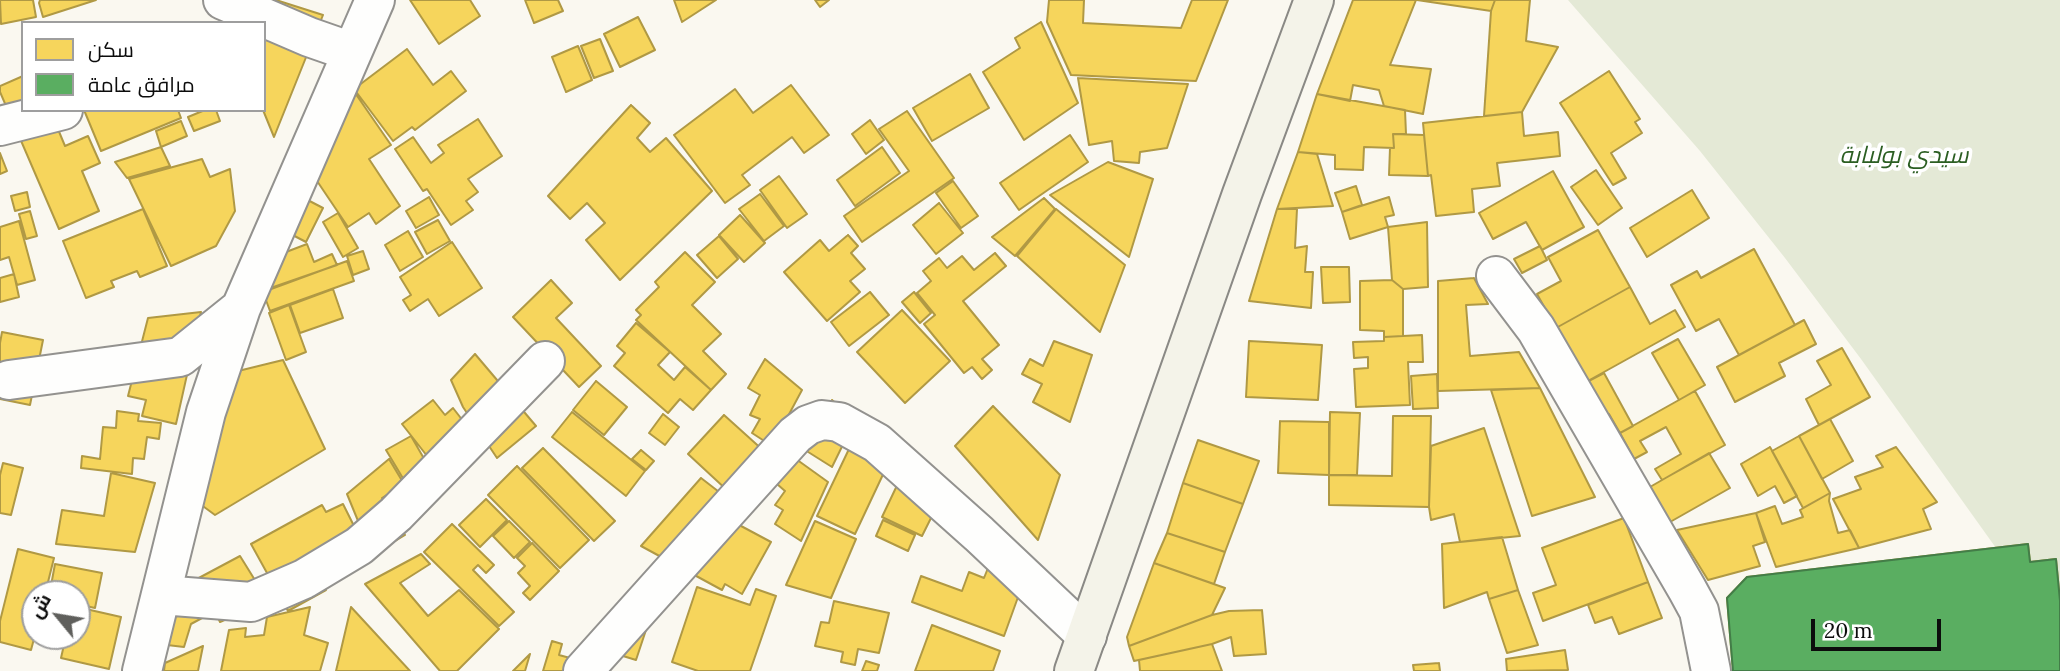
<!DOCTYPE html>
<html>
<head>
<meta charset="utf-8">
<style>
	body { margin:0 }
	#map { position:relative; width:2060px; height:671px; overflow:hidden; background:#faf8f0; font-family:Lora,Cairo,serif }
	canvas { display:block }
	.legend { position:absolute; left:21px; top:21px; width:245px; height:91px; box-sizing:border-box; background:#fff; border:2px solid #9e9e9e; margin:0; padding:9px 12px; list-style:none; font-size:21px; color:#0c0c0c }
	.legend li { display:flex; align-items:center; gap:14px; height:35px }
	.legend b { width:35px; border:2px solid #9e9e9e }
	.north { position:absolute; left:21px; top:580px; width:70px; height:70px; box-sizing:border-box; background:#fff; border:2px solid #9e9e9e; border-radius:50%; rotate:300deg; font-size:19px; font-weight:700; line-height:28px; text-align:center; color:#0c0c0c }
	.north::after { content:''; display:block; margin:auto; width:24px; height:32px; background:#5f5f5c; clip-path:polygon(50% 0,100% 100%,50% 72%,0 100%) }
	.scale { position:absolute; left:1811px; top:619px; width:130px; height:32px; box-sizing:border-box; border:4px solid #0c0c0c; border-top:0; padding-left:9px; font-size:21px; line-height:24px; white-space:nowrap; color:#0c0c0c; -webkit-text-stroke:5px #fff; paint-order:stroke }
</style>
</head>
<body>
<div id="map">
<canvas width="2060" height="671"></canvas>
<ul class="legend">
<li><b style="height:19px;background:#f6d55c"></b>سكن</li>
<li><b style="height:19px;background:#5aae61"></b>مرافق عامة</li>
</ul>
<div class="north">ش</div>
<div class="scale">20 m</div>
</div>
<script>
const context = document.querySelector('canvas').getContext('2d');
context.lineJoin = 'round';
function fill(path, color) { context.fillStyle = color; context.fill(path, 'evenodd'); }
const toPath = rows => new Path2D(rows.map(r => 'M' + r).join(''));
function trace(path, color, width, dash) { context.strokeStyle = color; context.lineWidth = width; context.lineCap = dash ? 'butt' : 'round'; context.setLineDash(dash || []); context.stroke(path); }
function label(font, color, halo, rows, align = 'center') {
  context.font = font + ' Lora,Cairo,serif'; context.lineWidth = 7; context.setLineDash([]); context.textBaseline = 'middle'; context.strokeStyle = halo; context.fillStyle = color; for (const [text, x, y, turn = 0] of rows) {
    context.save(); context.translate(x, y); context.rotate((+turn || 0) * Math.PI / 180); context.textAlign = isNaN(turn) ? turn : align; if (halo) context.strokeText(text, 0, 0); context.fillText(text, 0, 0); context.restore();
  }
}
const cemetery = toPath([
	[1568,0,2060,0,2060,601,2056,560,2030,562,2028,544,1996,548,1861,359,1785,258,1700,151]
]);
const homes = toPath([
	[0,0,33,0,36,17,1,24,0,0],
	[40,0,96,0,43,17,39,3,40,0],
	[215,0,276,0,323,15,274,137,263,110,264,23,225,23,215,0],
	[410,0,470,0,480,16,439,44,410,0],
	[525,0,558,0,563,11,534,23,525,0],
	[674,0,716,0,682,22,674,0],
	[815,0,829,0,820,7,815,0],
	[1049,0,1084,0,1083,23,1181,28,1192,0,1228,0,1196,81,1071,75,1047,22,1049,0],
	[1353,0,1416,0,1390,65,1431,69,1423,114,1384,106,1379,90,1353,85,1350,101,1317,94,1353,0],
	[1417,0,1495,0,1491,11,1417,0],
	[1495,0,1530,0,1526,41,1558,47,1522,112,1484,116,1491,11,1495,0],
	[638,17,655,50,620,67,604,34,638,17],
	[1041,22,1078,103,1024,140,983,72,1020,48,1015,38,1041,22],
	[600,39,613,71,594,78,581,46,600,39],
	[578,46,592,80,566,92,552,57,578,46],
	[407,49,433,85,451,71,466,91,415,130,412,127,393,141,354,89,407,49],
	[1609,71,1640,119,1635,122,1642,133,1611,153,1626,178,1613,185,1560,103,1609,71],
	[970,74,989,108,932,141,913,108,970,74],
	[23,76,23,110,50,110,65,146,88,136,100,163,82,171,99,211,59,229,0,92,0,86,23,76],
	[1078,78,1188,84,1167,148,1140,152,1139,163,1114,161,1112,141,1089,145,1078,78],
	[791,85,829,135,804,153,792,137,742,175,750,185,725,203,674,135,735,89,753,113,791,85],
	[353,90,391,145,369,159,400,206,376,224,369,213,348,227,313,175,353,90],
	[1317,94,1405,110,1406,134,1393,134,1394,148,1364,147,1363,170,1335,169,1335,155,1298,152,1317,94],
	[631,105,650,123,637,138,650,152,666,138,712,191,620,280,586,240,605,223,587,203,570,219,548,196,631,105],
	[84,110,178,110,181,118,101,151,84,110],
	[205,110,216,110,220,121,194,131,188,117,205,110],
	[907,111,954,178,862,242,844,216,909,171,879,129,907,111],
	[1522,112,1524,136,1558,132,1560,156,1497,163,1500,186,1472,189,1474,212,1436,216,1431,175,1428,176,1423,123,1522,112],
	[478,119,502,156,468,179,478,192,466,201,473,210,451,225,427,189,423,191,395,149,413,137,431,163,444,153,438,145,478,119],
	[870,120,884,140,866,154,852,134,870,120],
	[181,121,187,136,161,147,156,131,181,121],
	[1393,134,1424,135,1428,176,1389,175,1390,148,1394,148,1393,134],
	[1070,135,1088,162,1019,210,1000,183,1070,135],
	[161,147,170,166,127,178,115,162,161,147],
	[882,147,900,173,855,206,837,180,882,147],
	[1298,152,1317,154,1333,206,1277,209,1298,152],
	[0,153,7,171,0,174,0,153],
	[202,159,210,177,230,169,235,211,216,246,171,266,129,179,202,159],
	[1108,162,1153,179,1129,257,1050,195,1108,162],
	[1596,170,1622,208,1598,225,1571,187,1596,170],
	[1553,171,1584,227,1542,250,1526,222,1493,239,1479,213,1553,171],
	[779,176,807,214,787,228,760,190,779,176],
	[953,181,978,216,961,228,936,193,953,181],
	[1356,186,1362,205,1342,212,1335,193,1356,186],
	[1692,190,1709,218,1647,257,1630,228,1692,190],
	[27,192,30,207,15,211,11,196,27,192],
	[760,194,784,226,764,241,739,209,760,194],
	[300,196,323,208,306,242,283,230,300,196],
	[429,197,439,215,416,228,406,211,429,197],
	[1389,197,1394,215,1385,217,1388,227,1350,239,1342,212,1389,197],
	[1044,198,1055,209,1015,256,992,237,1044,198],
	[939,203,963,233,936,254,913,225,939,203],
	[143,209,167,266,140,277,137,271,111,281,114,287,86,298,63,241,143,209],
	[1056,209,1125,265,1100,332,1017,256,1056,209],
	[1277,209,1297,209,1295,248,1307,246,1305,272,1313,272,1311,308,1249,301,1277,209],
	[30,211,37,236,26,239,19,214,30,211],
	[338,213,358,248,343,257,323,222,338,213],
	[740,215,765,243,744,262,719,235,740,215],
	[438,220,450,241,427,254,415,232,438,220],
	[19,221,35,280,17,285,9,257,0,260,0,227,19,221],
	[1427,222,1428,287,1403,289,1392,280,1388,227,1427,222],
	[1598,230,1630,287,1556,328,1537,294,1561,281,1548,257,1598,230],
	[408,231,423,257,400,271,385,245,408,231],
	[848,235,858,246,851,253,865,269,850,281,860,292,827,321,784,272,820,240,829,251,848,235],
	[719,236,738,259,717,278,697,255,719,236],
	[452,242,482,288,439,316,428,299,410,311,403,300,411,295,400,277,452,242],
	[307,244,314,262,332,254,337,265,262,291,273,257,307,244],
	[1540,246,1547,260,1522,273,1514,259,1540,246],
	[1754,249,1795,325,1739,355,1719,319,1696,331,1671,285,1697,271,1701,278,1754,249],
	[363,251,369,269,353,275,347,256,363,251],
	[685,252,715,282,692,305,721,334,703,351,726,374,711,390,636,320,641,315,636,310,659,287,655,282,685,252],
	[995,253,1006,266,963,301,999,345,982,359,992,370,982,379,972,367,964,373,924,324,935,315,917,293,931,281,923,271,939,258,947,268,962,256,974,270,995,253],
	[347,261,354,281,270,311,263,292,347,261],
	[1321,267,1349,267,1350,302,1323,303,1321,267],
	[14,274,19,297,0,302,0,278,14,274],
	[1474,278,1488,304,1466,305,1470,356,1519,352,1540,388,1438,391,1438,281,1474,278],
	[551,280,572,303,556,318,601,366,579,387,513,317,551,280],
	[1392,280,1403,289,1403,336,1384,337,1384,331,1360,330,1360,281,1392,280],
	[1630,287,1650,324,1675,310,1685,327,1586,382,1556,328,1630,287],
	[333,289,343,318,300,333,290,305,333,289],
	[870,292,889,315,849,346,831,322,870,292],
	[914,292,931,313,920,323,902,302,914,292],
	[289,305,306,352,286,360,269,313,289,305],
	[902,310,950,361,905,403,857,352,902,310],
	[201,312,176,424,142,416,146,400,128,396,148,318,201,312],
	[1804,320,1816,344,1779,363,1785,376,1735,402,1717,367,1804,320],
	[636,323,670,352,658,365,674,380,685,367,711,390,693,410,680,399,668,413,614,366,625,353,617,346,636,323],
	[2,332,43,340,30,405,0,399,0,343,2,332],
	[1422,335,1423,362,1408,362,1410,405,1356,407,1354,369,1368,368,1368,357,1354,358,1353,342,1384,341,1384,337,1422,335],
	[1678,339,1705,385,1679,400,1652,353,1678,339],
	[1054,341,1092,355,1070,422,1033,402,1042,384,1022,374,1030,359,1043,366,1054,341],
	[1249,341,1322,345,1318,400,1246,397,1249,341],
	[1842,348,1870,397,1819,425,1806,399,1831,385,1817,361,1842,348],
	[475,354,536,426,497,458,463,407,451,380,475,354],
	[765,359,802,390,772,446,752,433,760,419,750,415,760,395,748,388,765,359],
	[283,360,325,449,215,515,196,501,234,372,283,360],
	[1604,373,1633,426,1620,433,1609,414,1600,419,1581,385,1604,373],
	[1437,374,1438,408,1413,409,1411,376,1437,374],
	[596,381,627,407,604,435,573,410,596,381],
	[1540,388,1595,497,1532,516,1491,390,1540,388],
	[1695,391,1725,445,1662,480,1655,469,1681,454,1666,427,1640,441,1647,452,1634,459,1620,433,1695,391],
	[433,400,445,415,453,408,481,444,442,475,402,424,433,400],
	[832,400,855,420,832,467,805,450,832,400],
	[993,406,1060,475,1038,540,955,446,993,406],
	[117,411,139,414,138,421,161,423,159,439,147,437,144,459,133,458,132,474,81,468,82,456,100,459,103,427,116,428,117,411],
	[572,412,645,471,626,496,552,437,572,412],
	[1330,412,1360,413,1357,475,1329,475,1330,412],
	[663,414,679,427,665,445,649,433,663,414],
	[724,415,765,452,729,492,688,454,724,415],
	[1393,416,1431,416,1429,507,1329,505,1329,475,1392,476,1393,416],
	[1830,419,1853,461,1822,479,1799,436,1830,419],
	[1280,421,1329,422,1329,475,1278,473,1280,421],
	[860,426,895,449,855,534,817,516,860,426],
	[1484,428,1520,536,1460,542,1454,514,1431,520,1429,507,1431,446,1484,428],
	[411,436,434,476,410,490,386,450,411,436],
	[1799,436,1830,493,1803,508,1772,451,1799,436],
	[1198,440,1259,461,1243,504,1183,483,1198,440],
	[1770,447,1797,496,1784,503,1775,486,1758,496,1741,464,1770,447],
	[1896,447,1937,502,1923,509,1931,529,1859,548,1833,499,1861,489,1855,477,1883,467,1876,456,1896,447],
	[543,448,615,521,594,541,522,468,543,448],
	[641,450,654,461,646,470,632,459,641,450],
	[1709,453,1730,488,1663,526,1643,491,1709,453],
	[789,454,828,482,801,541,775,524,783,510,775,505,785,491,769,477,789,454],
	[911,456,944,492,922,536,882,517,911,456],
	[389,459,404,484,382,498,405,535,372,555,347,494,389,459],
	[3,463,23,468,11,515,0,513,0,475,3,463],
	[517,466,589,540,560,568,488,495,517,466],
	[111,473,155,483,135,552,56,544,62,510,104,516,111,473],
	[701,478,723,495,713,511,771,542,742,594,725,584,722,590,641,546,701,478],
	[1183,483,1243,504,1225,552,1167,533,1183,483],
	[1830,493,1829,501,1838,533,1850,530,1859,548,1776,567,1756,513,1775,506,1782,524,1803,517,1800,510,1830,493],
	[486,499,507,520,480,547,459,525,486,499],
	[343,504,358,534,322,583,326,590,288,611,251,544,322,505,326,512,343,504],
	[1756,513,1765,542,1753,546,1760,566,1708,580,1677,530,1756,513],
	[1624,518,1648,582,1543,621,1533,593,1556,585,1542,548,1624,518],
	[883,520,915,535,908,551,876,536,883,520],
	[509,521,530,542,514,558,493,536,509,521],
	[815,521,856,539,831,598,786,585,815,521],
	[452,524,494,565,486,573,478,565,473,570,514,612,499,626,424,552,452,524],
	[1167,533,1225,552,1214,584,1154,563,1167,533],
	[1502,537,1518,590,1489,599,1487,592,1444,608,1442,544,1502,537],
	[532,543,559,571,530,600,523,593,530,586,518,573,525,566,517,558,532,543],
	[2028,544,2030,562,2056,559,2060,601,2060,671,1733,671,1727,598,1747,577,2028,544],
	[996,548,1022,586,1004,636,912,602,921,576,962,591,969,572,984,578,996,548],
	[18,549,54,558,45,594,35,594,35,635,31,650,0,642,0,621,18,549],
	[421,554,430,564,400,583,428,616,459,590,499,629,457,671,440,671,365,584,421,554],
	[240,556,258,585,245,611,220,622,215,611,191,624,184,647,167,645,180,588,240,556],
	[1154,563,1225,588,1212,615,1129,646,1127,637,1154,563],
	[55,564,102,573,95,608,77,604,77,594,50,591,55,564],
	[1648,582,1662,618,1619,634,1612,617,1595,623,1588,605,1648,582],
	[697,587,750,605,756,589,776,596,750,671,698,671,672,662,697,587],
	[1518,590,1538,645,1507,653,1489,599,1518,590],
	[834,601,889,613,879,653,858,649,855,665,841,662,843,652,815,646,821,622,829,623,834,601],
	[77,607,121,617,109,669,61,658,66,636,77,636,77,607],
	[310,607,304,635,328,643,320,671,221,671,229,630,246,628,245,637,264,635,267,617,310,607],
	[351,607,410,671,336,671,351,607],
	[1262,610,1266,654,1234,656,1231,637,1212,644,1134,661,1129,646,1212,615,1229,611,1262,610],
	[607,615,647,627,636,660,597,648,607,615],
	[932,625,1000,651,993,671,915,671,932,625],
	[552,641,562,644,559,655,592,664,604,671,543,671,552,641],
	[1212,644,1222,671,1140,671,1139,660,1212,644],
	[203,646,198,671,164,671,165,663,203,646],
	[1565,650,1568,670,1507,671,1506,659,1565,650],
	[530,654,525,671,513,671,530,654],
	[866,661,879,665,877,671,862,671,866,661],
	[1439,663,1440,671,1414,671,1413,665,1439,663]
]);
const public = toPath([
	[2028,544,2030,562,2056,559,2060,601,2060,671,1733,671,1727,598,1747,577,2028,544]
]);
const street = toPath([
	[223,0,309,37,352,52],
	[0,126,63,110],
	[1496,276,1536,329,1687,589,1699,611,1711,671],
	[9,380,180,357,241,308],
	[161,595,251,602,304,579,359,546,396,514,545,361],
	[142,671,206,412,241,308,375,0],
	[583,671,795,435,808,425,822,420,839,422,877,443,979,534,1087,636]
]);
const secondary = toPath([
	[1074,671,1242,194,1314,0]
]);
const parkNames = [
	["سيدي بولبابة",1904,156]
];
fill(cemetery, '#e4e9d6');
fill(homes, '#f6d55c');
trace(homes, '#b09944', 2);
fill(public, '#5aae61');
trace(public, '#437d48', 2);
trace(street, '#93928f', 42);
trace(secondary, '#8a8985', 42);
trace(street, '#fefefd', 38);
trace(secondary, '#f4f3e9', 38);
label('italic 24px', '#2b5e22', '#fff', parkNames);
</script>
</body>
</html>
